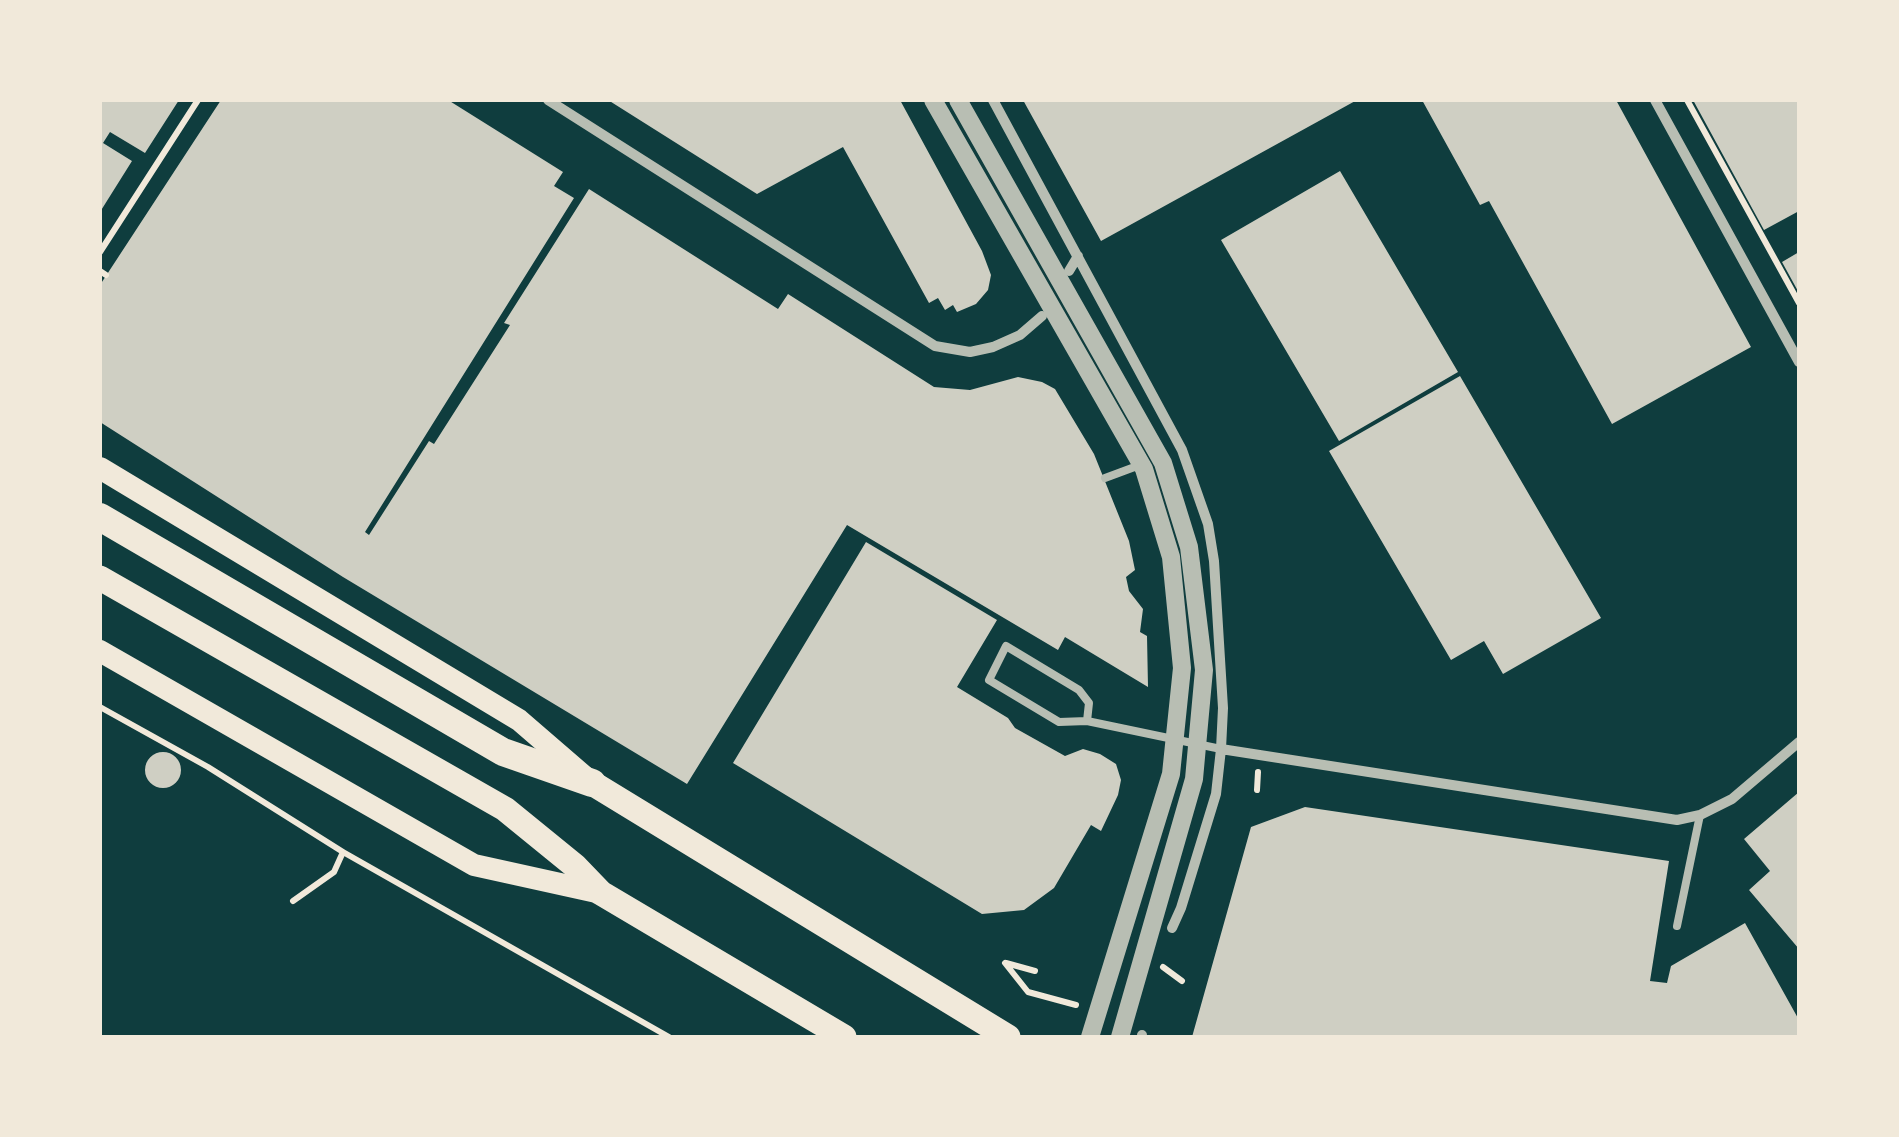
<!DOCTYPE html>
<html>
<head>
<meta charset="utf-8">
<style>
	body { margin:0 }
	#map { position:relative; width:1899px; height:1137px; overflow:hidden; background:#0f3d3e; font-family:Manrope,sans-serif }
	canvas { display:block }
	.frame { position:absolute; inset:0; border:102px solid #f1e9da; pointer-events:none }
</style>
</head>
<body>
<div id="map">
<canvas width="1899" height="1137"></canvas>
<div class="frame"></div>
</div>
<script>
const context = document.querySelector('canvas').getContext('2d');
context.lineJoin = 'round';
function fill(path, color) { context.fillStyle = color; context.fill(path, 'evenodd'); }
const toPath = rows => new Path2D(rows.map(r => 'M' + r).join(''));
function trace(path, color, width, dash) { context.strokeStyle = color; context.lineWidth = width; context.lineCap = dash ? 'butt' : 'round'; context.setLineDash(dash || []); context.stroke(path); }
const building = toPath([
	[100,100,179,100,145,153,110,132,103,143,132,161,100,212],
	[221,100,448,100,563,172,554,186,574,198,365,532,369,535,429,441,434,444,510,325,504,323,589,189,778,309,788,294,934,387,970,390,1018,377,1042,382,1055,389,1094,454,1129,541,1135,570,1126,577,1129,591,1143,609,1140,632,1147,636,1148,687,1065,637,1058,650,847,525,687,784,343,577,100,422,100,285],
	[608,100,900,100,982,251,991,275,988,290,976,304,957,312,953,305,945,310,938,298,929,303,843,147,757,194],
	[1023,100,1357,100,1101,241],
	[1422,100,1616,100,1751,347,1612,424,1489,201,1480,205],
	[1693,100,1799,100,1799,211,1764,230],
	[1340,171,1458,372,1339,441,1221,240],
	[1799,252,1799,293,1782,262],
	[1460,376,1601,618,1503,674,1484,641,1451,660,1329,451],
	[866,542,997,620,957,687,1008,718,1015,728,1065,756,1083,749,1100,754,1116,764,1121,780,1118,795,1101,831,1091,825,1054,888,1024,910,982,914,733,763],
	'145 770a18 18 0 1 1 36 0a18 18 0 1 1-36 0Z',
	[1799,792,1799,949,1749,890,1770,871,1744,839],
	[1305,807,1669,861,1650,981,1667,983,1671,966,1745,923,1799,1020,1799,1037,1192,1037,1251,827]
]);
const path = toPath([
	[1687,100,1799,303],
	[100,252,198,100],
	[100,271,106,275],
	[100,707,208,767,343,852,669,1037],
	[1257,790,1258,772],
	[293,901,334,872,343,852],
	[1005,963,1028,992,1076,1005],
	[1006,963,1035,971],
	[1163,967,1182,981]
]);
const service = toPath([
	[1105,478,1140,465],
	[1087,721,1089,703,1079,690,1006,646,989,680,1059,722,1087,721,1221,749],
	[1677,926,1700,815]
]);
const minor = toPath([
	[548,100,935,346,970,352,993,347,1020,335,1042,316],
	[993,100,1182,450,1208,524,1214,561,1223,708,1221,749,1216,794,1181,908,1172,928],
	[1655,100,1799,362],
	[1069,271,1078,256],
	[1221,749,1677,820,1700,815,1732,799,1799,742],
	[1142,1035,1142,1037]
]);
const tertiary = toPath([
	[933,100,1144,469,1171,557,1182,668,1171,774,1090,1037],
	[958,100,1163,463,1189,547,1204,670,1194,779,1120,1037]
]);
const primary = toPath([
	[100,468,519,720,585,777],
	[100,651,474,865,601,893]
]);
const trunk = toPath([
	[100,578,505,809,575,866,601,893,844,1037],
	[592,783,1008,1037]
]);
const motorway = toPath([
	[100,517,503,752,592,783]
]);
fill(building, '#cfcfc3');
trace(path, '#f1e9da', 6);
trace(service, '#b8beb3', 8);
trace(minor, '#b8beb3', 10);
trace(tertiary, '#b8beb3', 18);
trace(primary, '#f1e9da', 22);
trace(trunk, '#f1e9da', 25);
trace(motorway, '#f1e9da', 28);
</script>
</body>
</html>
